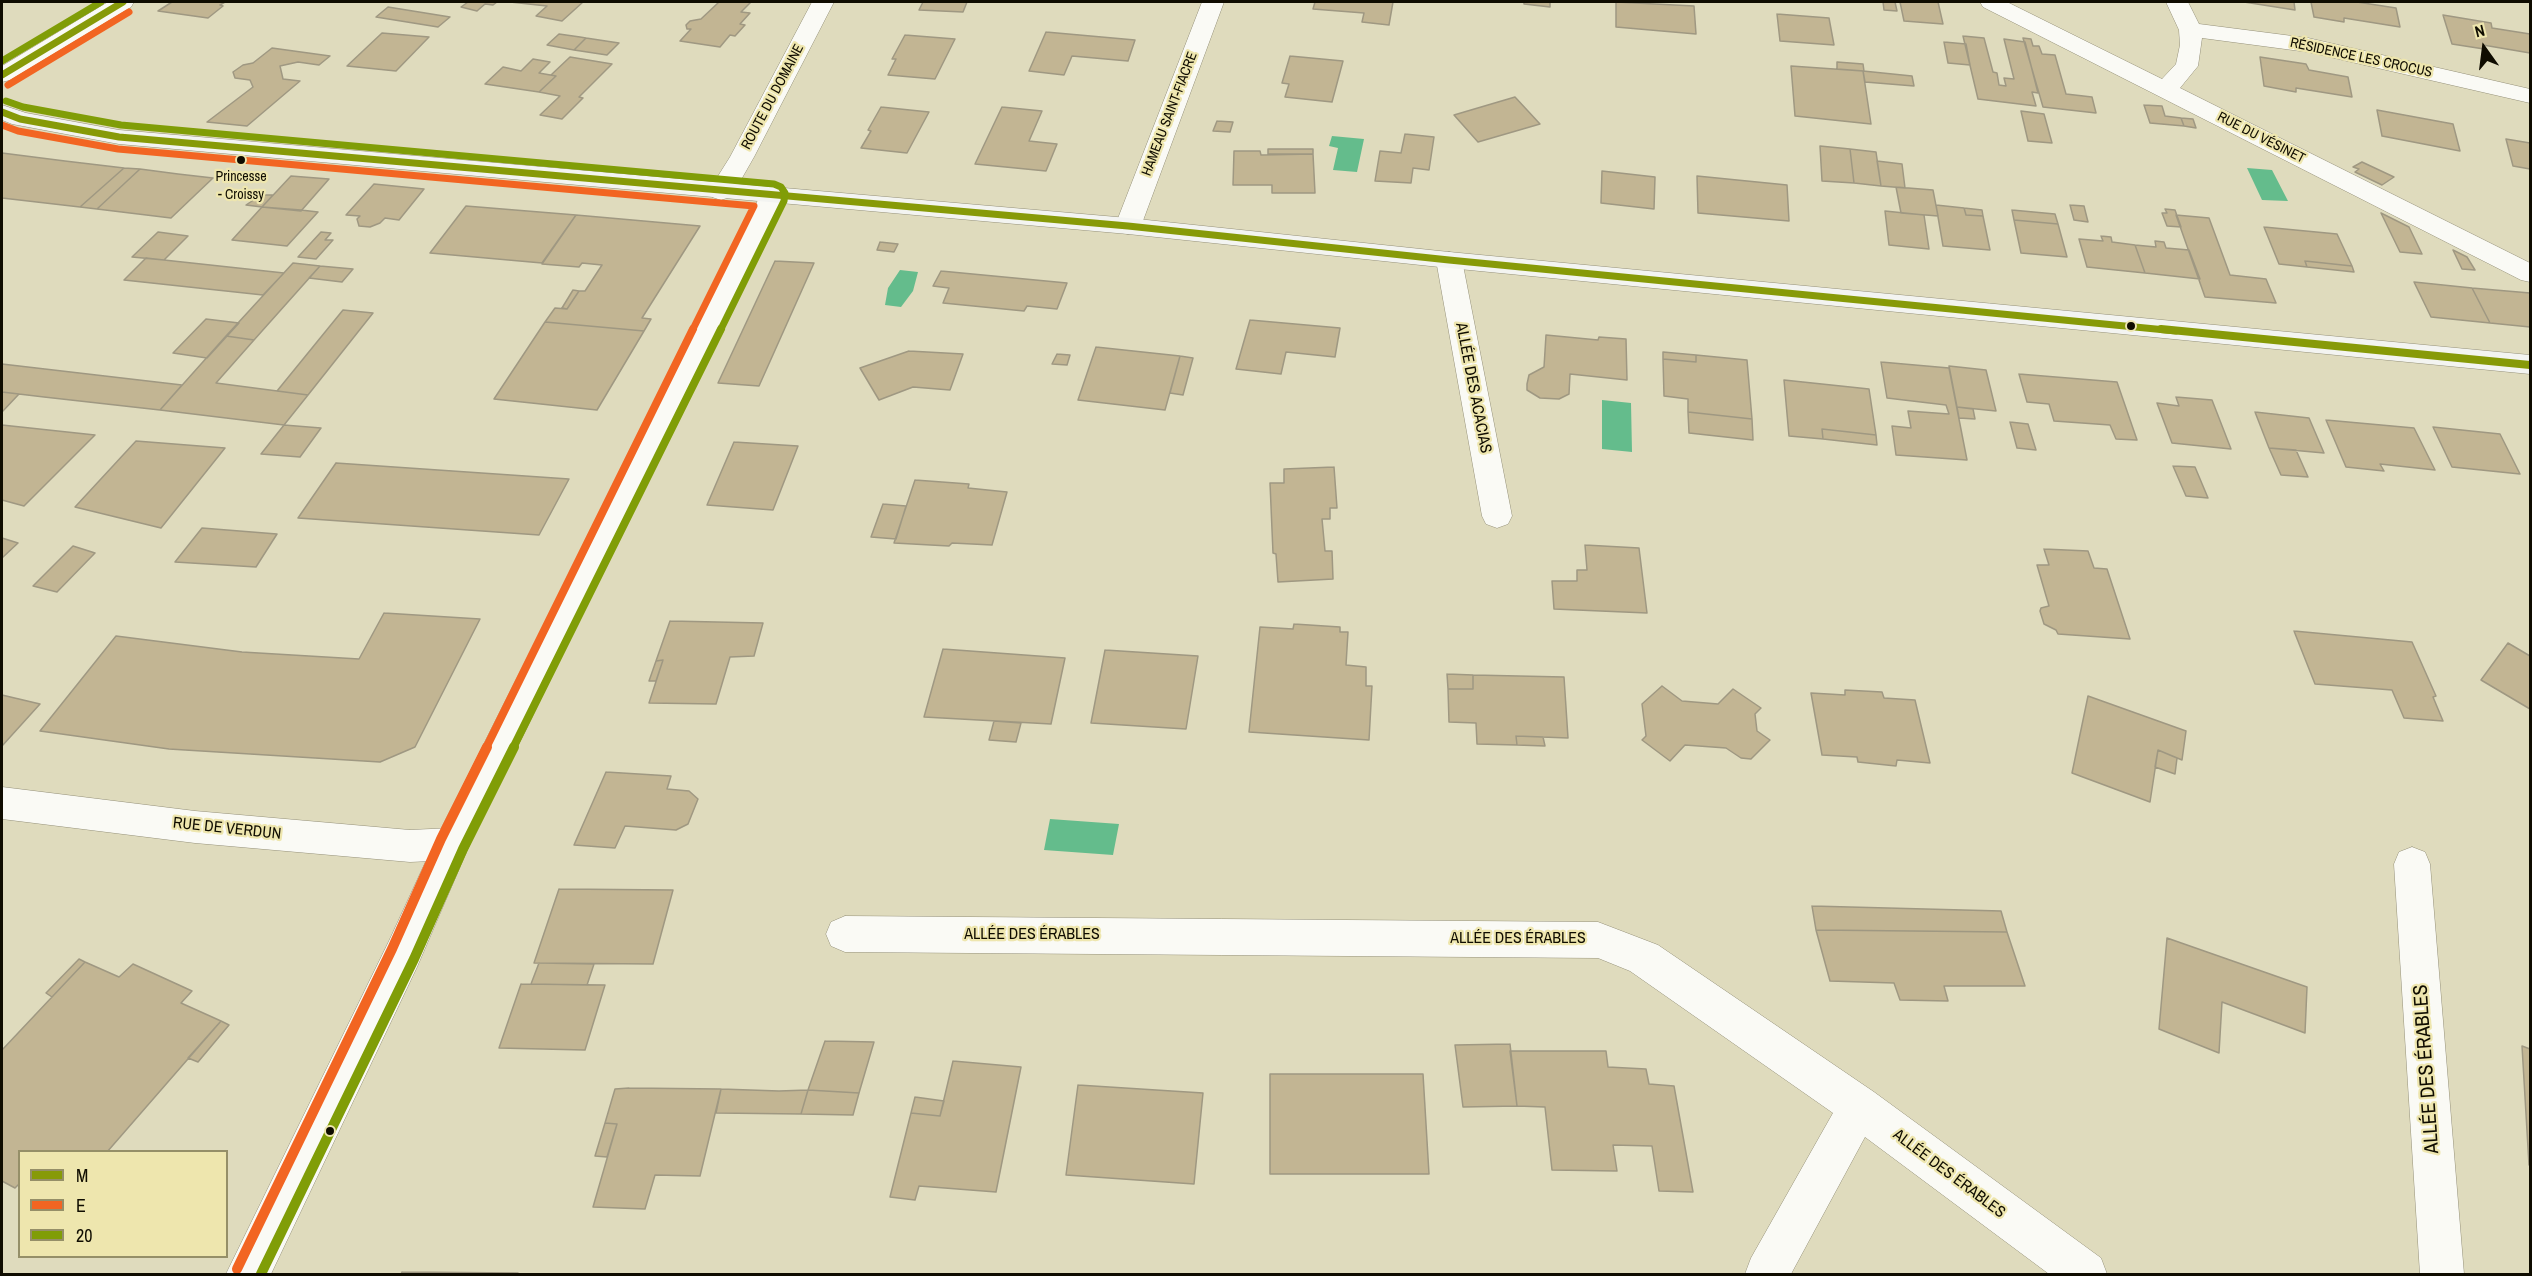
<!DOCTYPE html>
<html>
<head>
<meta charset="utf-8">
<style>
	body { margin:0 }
	#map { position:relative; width:2532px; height:1276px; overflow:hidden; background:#dfdbbd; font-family:"Archivo Narrow",sans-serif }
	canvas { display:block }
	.frame { position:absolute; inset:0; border:3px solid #0f0c00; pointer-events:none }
	.legend { position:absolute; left:18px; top:1150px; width:210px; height:108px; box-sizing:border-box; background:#eee6ae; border:2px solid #958f68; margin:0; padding:8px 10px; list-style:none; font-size:18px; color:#0f0c00 }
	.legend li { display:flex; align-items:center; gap:12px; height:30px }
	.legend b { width:30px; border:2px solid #958f68 }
	.north { position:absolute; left:2454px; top:18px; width:60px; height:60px; -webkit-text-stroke:4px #eee6ae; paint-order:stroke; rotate:346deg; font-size:16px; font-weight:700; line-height:24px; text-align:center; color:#0f0c00 }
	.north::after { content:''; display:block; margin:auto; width:21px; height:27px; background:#0f0c00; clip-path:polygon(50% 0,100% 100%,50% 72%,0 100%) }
</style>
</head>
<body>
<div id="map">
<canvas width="2532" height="1276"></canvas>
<div class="frame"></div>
<ul class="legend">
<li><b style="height:8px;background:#879a08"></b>M</li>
<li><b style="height:8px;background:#f26522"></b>E</li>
<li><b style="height:8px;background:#809d07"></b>20</li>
</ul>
<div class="north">N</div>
</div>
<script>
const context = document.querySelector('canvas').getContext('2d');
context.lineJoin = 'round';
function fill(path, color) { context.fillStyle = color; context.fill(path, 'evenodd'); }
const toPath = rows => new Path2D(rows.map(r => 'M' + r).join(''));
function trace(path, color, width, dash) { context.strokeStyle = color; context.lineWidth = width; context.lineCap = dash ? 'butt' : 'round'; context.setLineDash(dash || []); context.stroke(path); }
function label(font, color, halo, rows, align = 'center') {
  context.font = font + ' "Archivo Narrow",sans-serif'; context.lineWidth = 4.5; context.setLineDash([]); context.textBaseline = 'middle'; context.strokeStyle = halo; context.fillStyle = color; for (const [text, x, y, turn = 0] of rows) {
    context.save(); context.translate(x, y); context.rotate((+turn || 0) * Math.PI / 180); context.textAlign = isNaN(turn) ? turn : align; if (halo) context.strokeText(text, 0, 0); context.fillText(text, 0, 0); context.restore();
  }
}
const water = toPath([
	[1332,136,1364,139,1357,172,1333,170,1338,148,1329,146],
	[2247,168,2272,170,2288,201,2262,200],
	[900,270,918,272,913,291,901,307,885,305,888,288],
	[1602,400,1631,403,1632,452,1602,449],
	[1050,819,1119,824,1113,855,1044,850]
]);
const building = toPath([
	[172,2,225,2,220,5,223,6,208,18,158,11,172,2],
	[468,2,497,2,493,5,485,4,477,11,461,7,468,2],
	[510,2,583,2,562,21,536,16,547,6,510,2],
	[719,2,751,2,741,12,750,13,740,24,745,25,735,36,730,35,720,47,680,41,691,29,687,29,686,25,690,21,701,19,719,2],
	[923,2,967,2,963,12,919,10,923,2],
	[1315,2,1393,2,1389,25,1362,22,1364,13,1313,9,1315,2],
	[1524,2,1550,2,1550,7,1524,4,1524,2],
	[1616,2,1694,6,1696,34,1616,27,1616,2],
	[1883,2,1895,2,1897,11,1884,10,1883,2],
	[1900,2,1938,2,1943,24,1904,21,1900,2],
	[2244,2,2294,2,2295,10,2244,2],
	[2311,2,2357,2,2396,8,2400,27,2344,18,2344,22,2314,17,2311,2],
	[388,7,450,17,438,27,376,17,388,7],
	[1777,14,1829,18,1834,45,1780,41,1777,14],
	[2443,15,2491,23,2492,28,2530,34,2530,53,2483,45,2484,49,2452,44,2443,15],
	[1046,32,1135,40,1128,61,1072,56,1064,75,1029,71,1046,32],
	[382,33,429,37,396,71,347,66,382,33],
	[559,34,580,37,586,38,574,50,547,45,559,34],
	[905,35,955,39,935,79,888,75,896,59,892,59,905,35],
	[1963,36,1984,38,1993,72,1997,73,1999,85,2006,86,2004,78,2014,79,2004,39,2025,42,2038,93,2032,92,2036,106,1978,99,1963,36],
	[586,38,619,43,607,55,574,50,586,38],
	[2023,38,2031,39,2033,46,2039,46,2042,54,2055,55,2066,94,2092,97,2096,113,2043,107,2023,38],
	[1944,42,1966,44,1970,65,1948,63,1944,42],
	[272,48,330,56,319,65,298,62,280,66,283,79,300,81,247,126,207,122,253,87,250,80,235,78,233,72,243,65,253,63,272,48],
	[1290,56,1343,61,1332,102,1285,97,1289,84,1282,83,1290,56],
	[570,57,612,64,579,97,583,98,562,119,540,115,560,96,539,92,556,76,551,75,570,57],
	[2260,57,2306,64,2309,70,2348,77,2352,97,2296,88,2296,92,2264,86,2260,57],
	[533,59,550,62,539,73,556,76,539,92,485,84,503,67,521,71,533,59],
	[1837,62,1863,64,1864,71,1837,69,1837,62],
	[1791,66,1863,71,1871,124,1795,116,1791,66],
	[1863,71,1912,76,1914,86,1865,82,1863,71],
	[1515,97,1540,124,1478,142,1454,115,1515,97],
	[2144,105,2162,106,2165,116,2181,118,2184,126,2150,123,2144,105],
	[881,107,929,112,907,153,861,148,871,131,868,130,881,107],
	[1002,107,1042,111,1029,141,1057,144,1046,171,975,164,1002,107],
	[2377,110,2453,124,2460,151,2382,136,2377,110],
	[2021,111,2044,114,2052,143,2028,141,2021,111],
	[2181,118,2193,119,2196,128,2184,126,2181,118],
	[1217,121,1233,122,1230,132,1213,131,1217,121],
	[1405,134,1434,137,1429,170,1413,168,1411,183,1375,181,1380,151,1401,153,1405,134],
	[2506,139,2530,143,2530,169,2513,166,2506,139],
	[1820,146,1850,149,1854,183,1822,181,1820,146],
	[1268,149,1313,149,1313,154,1268,154,1268,149],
	[1850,149,1876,152,1881,186,1854,183,1850,149],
	[1234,151,1260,151,1261,155,1313,154,1315,193,1272,193,1272,185,1233,185,1234,151],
	[2,153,65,161,124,168,80,207,2,198,2,153],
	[1877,161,1902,164,1905,188,1881,186,1877,161],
	[2362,162,2394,177,2382,185,2355,172,2359,169,2353,167,2362,162],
	[124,168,140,169,97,209,80,207,124,168],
	[140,169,178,174,213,178,171,218,97,209,140,169],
	[1602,171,1655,177,1654,209,1601,203,1602,171],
	[291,176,329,179,301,211,262,207,291,176],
	[1697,176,1787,185,1789,221,1698,213,1697,176],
	[374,184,424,189,399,220,385,218,380,223,370,227,359,226,357,219,360,216,346,215,374,184],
	[1896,187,1933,190,1938,216,1901,213,1896,187],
	[261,195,273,195,262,207,246,205,261,195],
	[1936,205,1964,208,1966,215,1983,216,1990,250,1943,246,1936,205],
	[2070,205,2084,206,2088,222,2074,220,2070,205],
	[466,206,576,215,542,263,430,253,466,206],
	[262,207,301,210,318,212,287,246,232,240,262,207],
	[1964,208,1982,210,1983,216,1966,215,1964,208],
	[2165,209,2175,210,2181,227,2167,226,2162,213,2167,213,2165,209],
	[2012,210,2055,214,2058,224,2014,220,2012,210],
	[1885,211,1924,215,1929,249,1889,245,1885,211],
	[2381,213,2409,227,2422,254,2400,252,2381,213],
	[576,215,700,226,642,318,651,319,644,331,545,322,555,308,567,309,579,291,585,291,602,265,582,263,579,267,542,264,576,215],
	[2176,215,2209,218,2230,275,2266,279,2276,303,2205,297,2176,215],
	[2014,220,2058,224,2067,257,2021,253,2014,220],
	[2264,227,2337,234,2352,266,2305,261,2307,267,2279,264,2264,227],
	[158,232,188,236,164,260,132,257,158,232],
	[321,232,331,233,325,240,333,240,316,259,298,257,321,232],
	[2101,236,2111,237,2112,242,2135,245,2145,273,2087,267,2079,239,2103,241,2101,236],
	[2155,241,2164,242,2166,248,2189,250,2200,279,2145,273,2135,245,2156,247,2155,241],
	[880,242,898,244,894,252,877,250,880,242],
	[2453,250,2467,257,2475,270,2462,269,2453,250],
	[146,258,164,260,284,273,263,295,124,280,146,258],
	[775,261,814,263,759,386,718,383,775,261],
	[2305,261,2352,266,2354,272,2307,267,2305,261],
	[293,263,320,266,254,340,226,336,293,263],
	[320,266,353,269,342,282,309,278,320,266],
	[941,271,1067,283,1057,309,1027,306,1024,311,943,303,949,288,933,286,941,271],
	[2414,282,2472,288,2490,323,2431,317,2414,282],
	[2472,288,2530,293,2530,327,2490,323,2472,288],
	[573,290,579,291,567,309,562,308,573,290],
	[343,310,373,313,308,395,277,391,343,310],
	[206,319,239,323,207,358,173,353,206,319],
	[1250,320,1340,328,1335,357,1286,352,1281,374,1236,369,1250,320],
	[545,322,644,331,597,410,494,399,545,322],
	[1546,335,1598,340,1599,337,1626,339,1627,380,1570,374,1569,394,1559,399,1540,398,1527,390,1527,384,1529,375,1544,367,1546,335],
	[226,336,254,340,216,383,308,395,284,425,160,410,226,336],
	[1096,347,1180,356,1165,410,1078,400,1096,347],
	[909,351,963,354,950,390,913,387,879,400,860,368,909,351],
	[1663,352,1696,355,1696,362,1663,359,1663,352],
	[1057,354,1070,355,1067,365,1052,364,1057,354],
	[1696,355,1747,360,1752,419,1688,412,1688,399,1664,396,1663,359,1696,362,1696,355],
	[1180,356,1193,358,1183,395,1170,393,1180,356],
	[1881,362,1949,368,1967,460,1896,455,1892,426,1911,428,1908,411,1949,414,1946,405,1887,398,1881,362],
	[2,364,182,385,160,410,44,397,2,392,2,364],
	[1949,366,1986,370,1996,411,1957,407,1949,366],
	[2019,374,2117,382,2137,440,2116,439,2110,425,2054,421,2049,404,2027,402,2019,374],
	[1784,380,1869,389,1876,435,1822,429,1823,439,1789,436,1784,380],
	[2,392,19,394,2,412,2,392],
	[2176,397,2212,400,2231,449,2172,443,2157,403,2179,406,2176,397],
	[1957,407,1973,409,1975,419,1959,418,1957,407],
	[1688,412,1752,419,1753,440,1689,433,1688,412],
	[2255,412,2309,418,2324,453,2269,448,2255,412],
	[2326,420,2414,428,2435,470,2380,464,2384,471,2346,467,2326,420],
	[2010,422,2028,424,2036,450,2017,448,2010,422],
	[2,425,95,435,24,506,2,500,2,425],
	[284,425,321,428,300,457,261,454,284,425],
	[2433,427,2500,434,2520,474,2452,467,2433,427],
	[1822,429,1876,435,1877,445,1823,439,1822,429],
	[136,441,225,448,161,528,75,507,136,441],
	[734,442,798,446,773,510,707,505,734,442],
	[2269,448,2296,450,2308,477,2281,475,2269,448],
	[336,463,569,479,539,535,298,518,336,463],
	[2173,466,2195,467,2208,498,2186,496,2173,466],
	[1334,467,1337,508,1330,508,1330,519,1322,519,1325,551,1332,551,1333,579,1278,582,1276,554,1273,553,1270,483,1284,483,1284,469,1334,467],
	[915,480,969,484,968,488,1007,492,992,545,952,543,949,546,894,543,915,480],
	[883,504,906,506,896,539,871,537,883,504],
	[202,528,277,534,256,567,175,562,202,528],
	[2,538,18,543,2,558,2,538],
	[1585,545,1639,548,1647,613,1554,609,1552,581,1577,581,1577,570,1587,570,1585,545],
	[73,546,95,553,57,592,33,586,73,546],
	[2044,549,2088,551,2094,568,2107,569,2130,639,2058,634,2056,630,2044,624,2040,611,2041,608,2049,606,2037,565,2049,565,2044,549],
	[384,613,480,619,415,747,380,762,169,749,40,731,116,636,242,652,359,659,384,613],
	[670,621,763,623,754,656,730,657,716,704,649,703,663,660,656,661,670,621],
	[1294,624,1340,627,1340,632,1348,632,1346,665,1366,667,1366,686,1372,686,1369,740,1249,732,1260,627,1293,629,1294,624],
	[2294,631,2412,642,2436,696,2433,697,2443,721,2404,718,2392,690,2315,684,2294,631],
	[2508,643,2530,656,2530,709,2481,680,2508,643],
	[943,649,1065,658,1051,724,924,717,943,649],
	[1105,650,1198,656,1186,729,1091,723,1105,650],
	[663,660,656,681,649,681,656,661,663,660],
	[1447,674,1473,675,1473,689,1448,689,1447,674],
	[1473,675,1564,677,1568,738,1516,736,1517,745,1477,744,1476,723,1449,722,1448,689,1473,689,1473,675],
	[1662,686,1682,701,1718,704,1733,689,1761,708,1755,714,1757,731,1770,740,1751,759,1741,758,1726,748,1685,745,1670,761,1642,740,1646,736,1642,704,1662,686],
	[1845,690,1882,692,1884,698,1915,700,1930,763,1897,760,1896,766,1858,762,1857,757,1822,755,1811,693,1845,695,1845,690],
	[2,695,40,704,2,746,2,695],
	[2088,696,2186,731,2182,760,2158,750,2150,802,2072,773,2088,696],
	[994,721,1021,723,1016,742,989,740,994,721],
	[1516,736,1543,737,1545,746,1517,745,1516,736],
	[2158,750,2177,758,2175,774,2155,767,2158,750],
	[606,772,671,776,667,789,689,791,698,799,688,824,676,830,625,826,615,848,574,845,606,772],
	[559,889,673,890,653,964,534,963,559,889],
	[1812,906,2001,911,2007,932,1816,930,1812,906],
	[1816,930,2007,932,2025,986,1944,986,1948,1001,1900,1000,1894,983,1830,981,1816,930],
	[2167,938,2307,987,2305,1033,2222,1002,2219,1053,2159,1029,2167,938],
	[79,959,85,962,52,997,46,993,79,959],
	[85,962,119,977,133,964,192,991,181,1003,221,1021,107,1152,20,1152,20,1183,15,1188,2,1181,2,1050,85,962],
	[539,963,594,964,587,985,531,984,539,963],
	[521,984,605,985,585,1050,499,1048,521,984],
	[221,1021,229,1025,198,1062,188,1058,221,1021],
	[825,1041,874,1042,859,1093,808,1090,825,1041],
	[1510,1044,1517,1106,1463,1107,1455,1045,1510,1044],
	[2522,1046,2530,1049,2530,1165,2529,1165,2522,1046],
	[1510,1051,1606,1051,1608,1067,1646,1069,1649,1084,1674,1086,1693,1192,1659,1191,1652,1146,1613,1145,1617,1171,1552,1170,1545,1107,1517,1106,1510,1051],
	[953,1061,1021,1067,996,1192,919,1186,915,1200,890,1197,911,1113,940,1116,953,1061],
	[1270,1074,1423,1074,1429,1174,1270,1174,1270,1074],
	[1078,1085,1203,1093,1194,1184,1066,1175,1078,1085],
	[629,1088,721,1089,700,1176,655,1175,645,1209,593,1207,617,1124,605,1123,615,1089,629,1088],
	[721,1089,779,1091,808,1090,801,1114,716,1113,721,1089],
	[808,1090,859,1093,853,1115,801,1114,808,1090],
	[915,1097,944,1101,940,1116,911,1113,915,1097],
	[605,1123,617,1124,607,1157,595,1156,605,1123],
	[402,1272,518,1273,401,1274,402,1272]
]);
const minor = toPath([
	[812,2,834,2,754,157,734,192,730,197,721,200,712,197,708,192,730,157,812,2],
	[1202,2,1224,2,1141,226,1137,232,1128,234,1119,232,1115,226,1202,2],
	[1980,2,2007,2,2162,79,2176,64,2180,45,2179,30,2166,2,2188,2,2199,24,2308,38,2530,89,2530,103,2308,52,2202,38,2198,66,2180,88,2530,263,2530,282,2521,280,1983,7,1980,2],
	[1449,252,1458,254,1462,260,1512,516,1508,524,1497,528,1486,524,1482,516,1436,260,1440,254,1449,252],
	[2,787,195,811,410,830,452,828,465,833,470,844,465,855,452,860,410,862,195,843,2,819,2,787],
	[2412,847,2425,852,2430,864,2464,1274,2420,1274,2394,864,2399,852,2412,847],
	[845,916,1598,922,1658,945,1874,1092,2101,1258,2107,1274,2049,1274,1865,1137,1791,1274,1745,1274,1751,1258,1833,1113,1630,971,1598,958,845,952,831,946,826,934,831,922,845,916]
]);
const tertiary = toPath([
	[108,2,134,2,131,7,10,80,2,82,2,66,108,2],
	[773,188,782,191,786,196,468,848,417,967,271,1274,226,1274,389,941,439,833,760,196,764,191,773,188]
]);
const secondary = toPath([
	[2,105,26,113,119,130,1128,218,1449,252,2530,355,2530,374,1449,268,1128,234,119,144,12,124,2,120,2,105]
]);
const bus1Far1 = toPath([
	[2,75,123,2],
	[2,112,20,119,119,137,1128,226,1449,260,2176,331]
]);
const bus1 = toPath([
	[2161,329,2530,365]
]);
const bus2Far2 = toPath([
	[8,85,129,12],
	[2,125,18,131,118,149,754,206,692,331]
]);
const bus2Far1 = toPath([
	[486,748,693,329]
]);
const bus2 = toPath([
	[237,1269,392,949,441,839,487,747]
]);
const bus3Far2 = toPath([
	[2,61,101,2],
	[6,101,23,107,121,125,774,184,781,187,785,193,784,201,720,331]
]);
const bus3Far1 = toPath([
	[513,748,721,329]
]);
const bus3 = toPath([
	[261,1274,414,959,463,849,514,747]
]);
const markers = [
	[241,160,5,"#0f0c00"],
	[2131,326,5,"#0f0c00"],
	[330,1131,5,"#0f0c00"]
];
const farStreetnames = [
	["RÉSIDENCE LES CROCUS",2361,58,12],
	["ROUTE DU DOMAINE",773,97,-62],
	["HAMEAU SAINT-FIACRE",1170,114,-69],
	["RUE DU VÉSINET",2261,138,27]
];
const busNames = [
	["Princesse",241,177],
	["- Croissy",241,195]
];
const streetNames = [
	["ALLÉE DES ACACIAS",1473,388,79],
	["RUE DE VERDUN",227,829,6],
	["ALLÉE DES ÉRABLES",1032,935],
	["ALLÉE DES ÉRABLES",1518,939],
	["ALLÉE DES ÉRABLES",1949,1174,37]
];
const nearStreetnames = [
	["ALLÉE DES ÉRABLES",2427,1069,-94]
];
fill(water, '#64bc8c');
fill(building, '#c2b593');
trace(building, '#9f9882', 1.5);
trace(minor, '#95917a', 1);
trace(tertiary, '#95917a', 1);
trace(secondary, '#95917a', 1);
fill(minor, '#fafaf5');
fill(tertiary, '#fafaf5');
fill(secondary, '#f3f4f1');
trace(bus1Far1, '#879a08', 7);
trace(bus1, '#879a08', 8);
trace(bus2Far2, '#f26522', 7);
trace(bus2Far1, '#f26522', 8);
trace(bus2, '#f26522', 10);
trace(bus3Far2, '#809d07', 7);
trace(bus3Far1, '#809d07', 8);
trace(bus3, '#809d07', 10);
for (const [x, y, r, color] of markers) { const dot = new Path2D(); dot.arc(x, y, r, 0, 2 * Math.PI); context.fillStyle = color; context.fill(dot); trace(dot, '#eee6ae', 2); }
label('14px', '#0f0c00', '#eee6ae', farStreetnames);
label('14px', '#0f0c00', '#eee6ae', busNames);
label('16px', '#0f0c00', '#eee6ae', streetNames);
label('20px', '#0f0c00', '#eee6ae', nearStreetnames);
</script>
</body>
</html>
